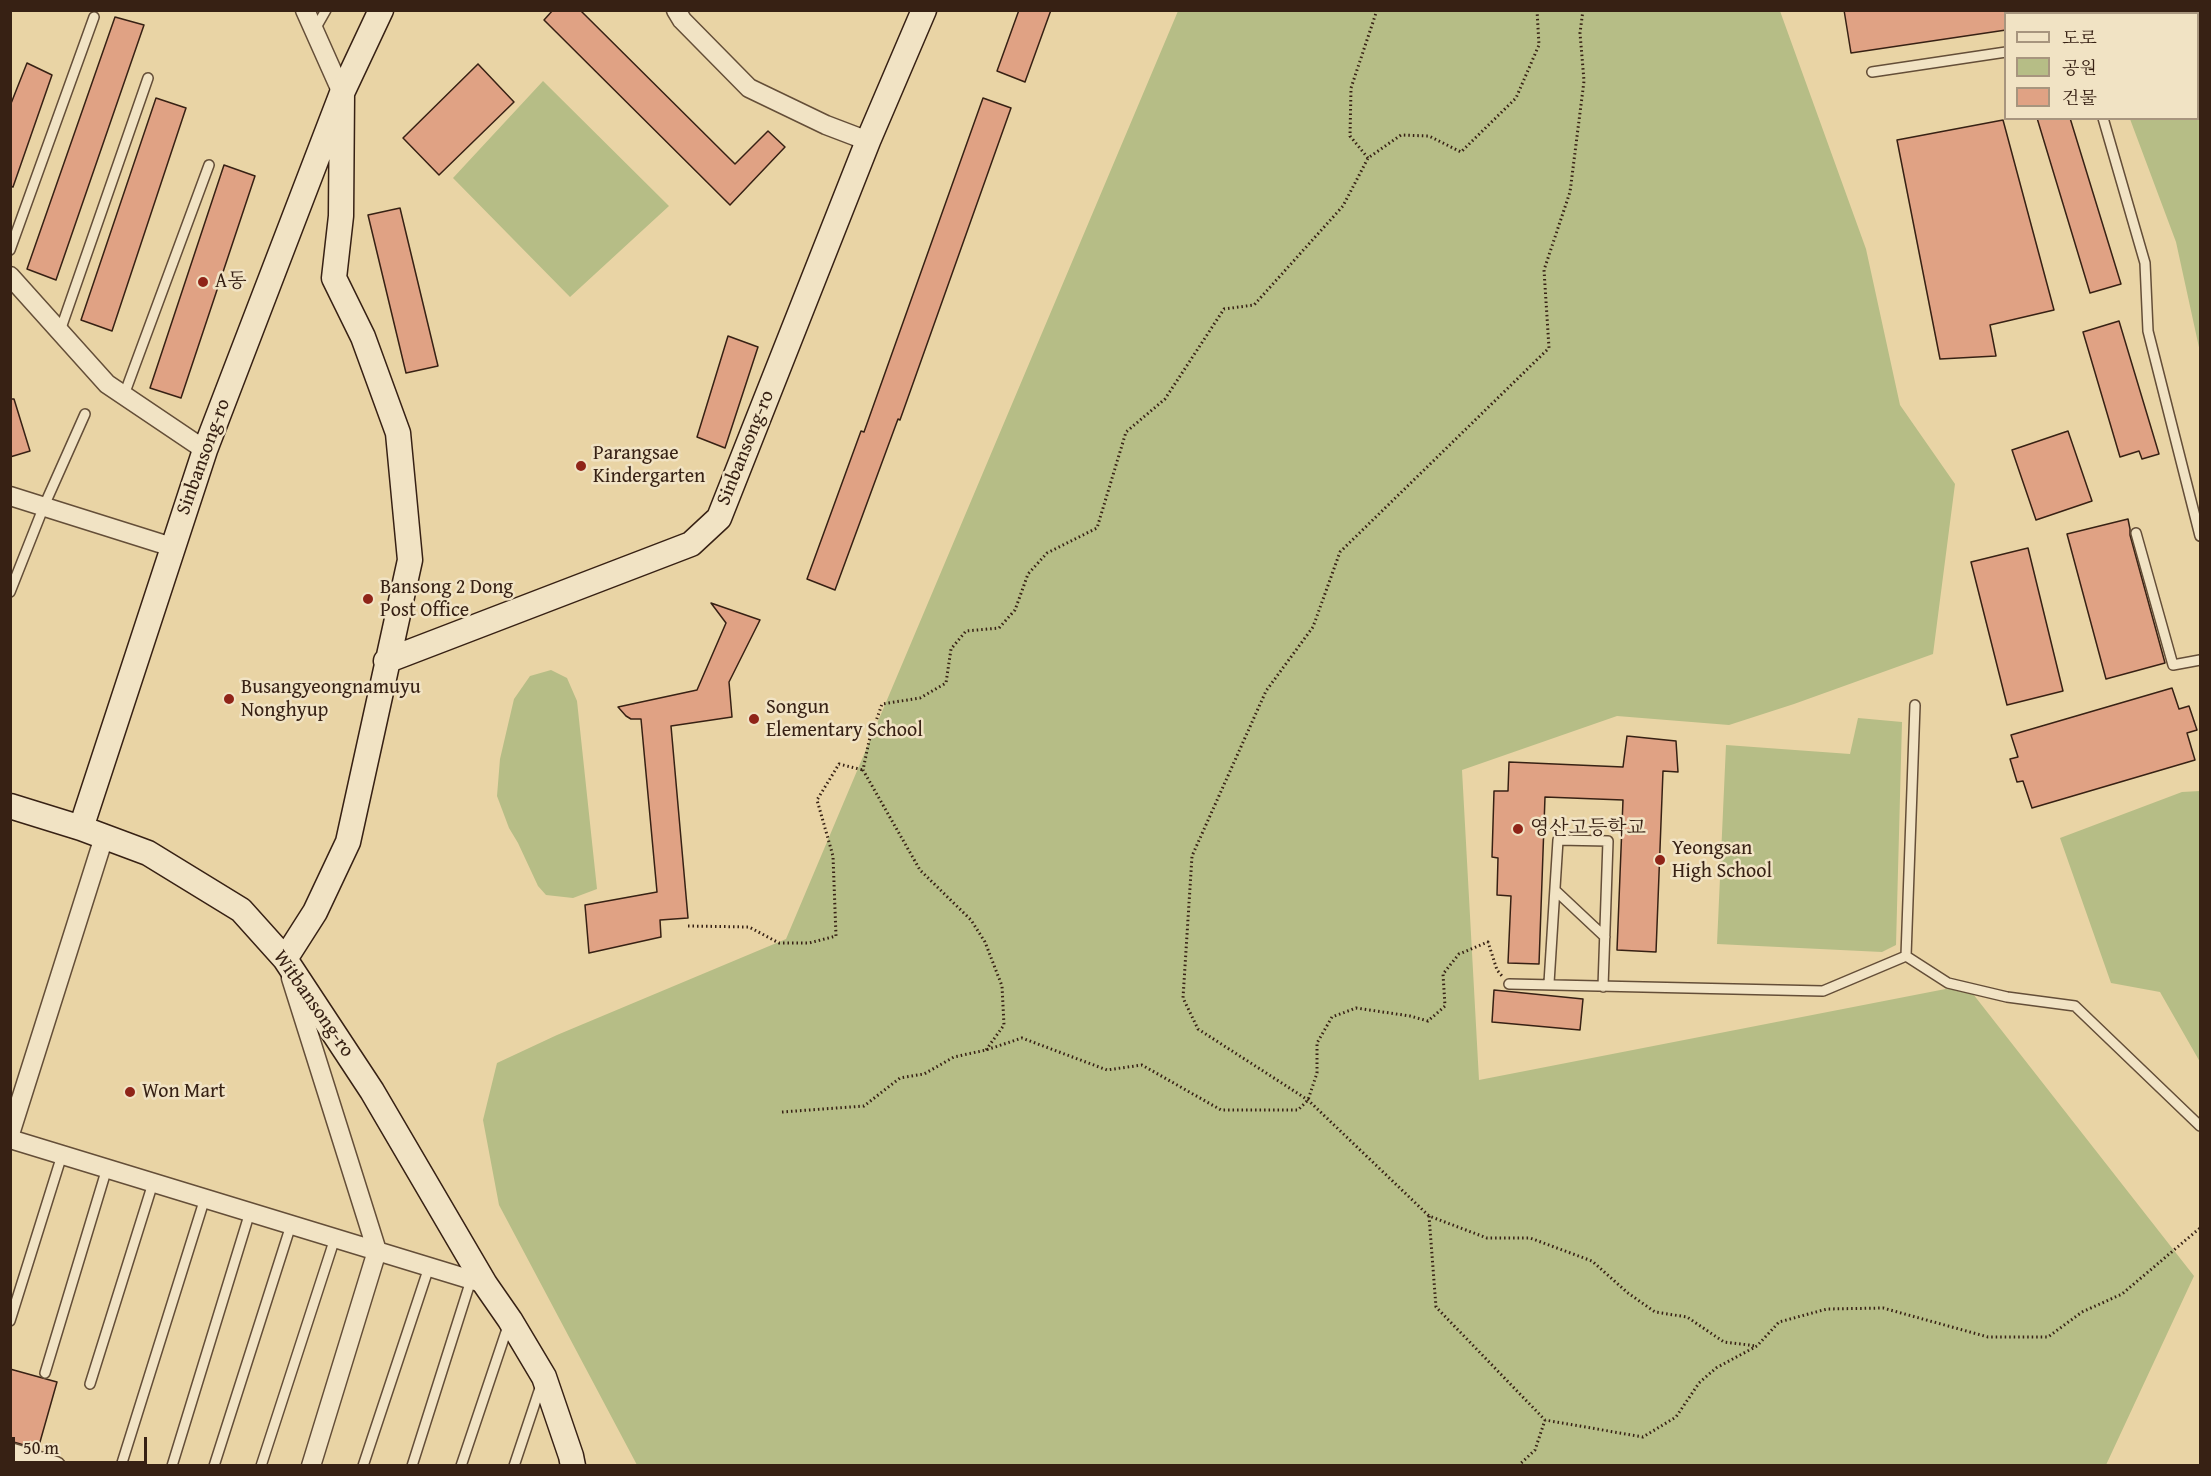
<!DOCTYPE html>
<html>
<head>
<meta charset="utf-8">
<style>
	body { margin:0 }
	#map { position:relative; width:2211px; height:1476px; overflow:hidden; background:#e9d4a5; font-family:"Gentium Book Plus","Noto Serif KR",serif }
	canvas { display:block }
	.frame { position:absolute; inset:0; border:12px solid #372114; pointer-events:none }
	.legend { position:absolute; left:2004px; top:12px; width:195px; height:108px; box-sizing:border-box; background:#f1e3c4; border:2px solid #a7957e; margin:0; padding:8px 10px; list-style:none; font-size:18px; color:#372114 }
	.legend li { display:flex; align-items:center; gap:12px; height:30px }
	.legend b { width:30px; border:2px solid #a7957e }
	.scale { position:absolute; left:12px; top:1437px; width:135px; height:27px; box-sizing:border-box; border:3px solid #372114; border-top:0; padding-left:8px; font-size:18px; line-height:21px; white-space:nowrap; color:#372114; -webkit-text-stroke:4px #f1e3c4; paint-order:stroke }
</style>
</head>
<body>
<div id="map">
<canvas width="2211" height="1476"></canvas>
<div class="frame"></div>
<ul class="legend">
<li><b style="height:8px;background:#f1e3c4"></b>도로</li>
<li><b style="height:16px;background:#b6bd86"></b>공원</li>
<li><b style="height:16px;background:#e0a284"></b>건물</li>
</ul>
<div class="scale">50 m</div>
</div>
<script>
const context = document.querySelector('canvas').getContext('2d');
context.lineJoin = 'round';
function fill(path, color) { context.fillStyle = color; context.fill(path, 'evenodd'); }
const toPath = rows => new Path2D(rows.map(r => 'M' + r).join(''));
function trace(path, color, width, dash) { context.strokeStyle = color; context.lineWidth = width; context.lineCap = dash ? 'butt' : 'round'; context.setLineDash(dash || []); context.stroke(path); }
function label(font, color, halo, rows, align = 'center') {
  context.font = font + ' "Gentium Book Plus","Noto Serif KR",serif'; context.lineWidth = 5; context.setLineDash([]); context.textBaseline = 'middle'; context.strokeStyle = halo; context.fillStyle = color; for (const [text, x, y, turn = 0] of rows) {
    context.save(); context.translate(x, y); context.rotate((+turn || 0) * Math.PI / 180); context.textAlign = isNaN(turn) ? turn : align; if (halo) context.strokeText(text, 0, 0); context.fillText(text, 0, 0); context.restore();
  }
}
const green = toPath([
	[1178,11,1780,11,1866,249,1900,405,1955,484,1933,654,1794,704,1729,725,1617,716,1462,770,1479,1080,1966,985,2194,1276,2106,1465,637,1465,499,1205,483,1120,497,1063,557,1035,786,939],
	[2091,11,2200,11,2200,352,2176,242,2130,119,2198,118,2198,14,2092,14],
	[543,81,669,206,570,297,453,178],
	[551,670,567,678,577,701,597,889,573,898,546,895,538,886,518,843,509,828,497,796,500,759,514,699,530,676],
	[1858,718,1902,722,1896,945,1882,952,1717,944,1726,745,1850,754],
	[2200,791,2200,1062,2160,992,2111,983,2060,838,2182,792]
]);
const building = toPath([
	[553,10,580,10,735,164,768,131,785,147,730,205,544,20,553,10],
	[1019,10,1051,10,1025,82,997,71,1019,10],
	[1844,10,2006,10,2006,30,1851,53,1844,10],
	[115,17,144,25,56,280,27,269,115,17],
	[27,63,52,75,13,187,10,186,10,106,27,63],
	[478,64,514,102,439,175,403,138,478,64],
	[156,98,186,108,112,331,81,320,156,98],
	[983,98,1011,108,900,420,898,419,835,590,807,579,861,431,864,432,983,98],
	[2037,118,2070,118,2121,284,2090,293,2037,118],
	[2003,120,2054,310,1990,325,1996,356,1940,359,1897,140,2003,120],
	[224,165,255,176,181,398,150,388,224,165],
	[400,208,438,366,406,373,368,215,400,208],
	[2119,321,2159,454,2142,459,2139,451,2120,457,2083,332,2119,321],
	[728,336,758,347,725,448,697,437,728,336],
	[10,399,14,399,30,451,10,457,10,399],
	[2068,431,2092,501,2036,520,2012,450,2068,431],
	[2128,519,2130,529,2130,535,2165,663,2106,679,2067,534,2128,519],
	[2028,548,2063,691,2007,705,1971,562,2028,548],
	[711,603,760,620,729,682,732,717,671,726,688,918,660,920,661,937,589,953,585,905,657,892,641,719,631,719,626,716,618,707,697,690,726,623,711,603],
	[2172,688,2179,709,2189,706,2197,730,2187,733,2195,760,2032,808,2023,781,2017,782,2010,759,2018,757,2011,735,2172,688],
	[1627,736,1676,741,1678,772,1663,771,1656,952,1617,950,1623,800,1545,797,1539,964,1508,963,1511,896,1497,895,1498,858,1492,857,1494,791,1508,791,1509,762,1623,767,1627,736],
	[1494,990,1583,999,1580,1030,1492,1022,1494,990],
	[10,1369,57,1382,38,1449,10,1441,10,1369]
]);
const path = toPath([
	[1583,10,1580,33,1584,81,1570,192,1544,270,1549,348,1340,552,1313,627,1266,691,1192,856,1183,998,1198,1029,1308,1100,1429,1216,1487,1238,1530,1238,1592,1261,1628,1293,1655,1312,1687,1317,1724,1342,1757,1346],
	[1368,158,1350,136,1351,88,1377,10],
	[688,926,749,927,779,943,809,943,836,936,833,856,817,800,839,764,863,770],
	[986,1050,1004,1025,1002,986,985,942,971,920,920,870,863,770,869,741,882,704,920,698,946,683,951,649,966,631,999,628,1015,610,1028,574,1047,553,1097,528,1126,432,1165,399,1224,309,1254,305,1343,206,1368,158,1401,135,1429,136,1461,152,1516,98,1539,45,1537,10],
	[782,1112,864,1106,900,1078,924,1074,954,1057,986,1050,1022,1038,1107,1070,1142,1065,1221,1110,1298,1110,1308,1100,1317,1073,1317,1043,1332,1017,1356,1008,1410,1016,1428,1021,1445,1006,1443,974,1459,954,1488,942,1497,970,1502,976],
	[1429,1216,1436,1307,1545,1420,1643,1437,1676,1417,1699,1383,1716,1368,1757,1346,1779,1322,1827,1309,1883,1308,1988,1337,2048,1337,2082,1312,2122,1294,2200,1228],
	[1518,1466,1535,1450,1545,1420]
]);
const lane = toPath([
	[2021,10,2022,14],
	[314,31,326,10],
	[1872,72,2006,52],
	[2103,118,2145,263,2148,331,2200,536],
	[10,250,94,17],
	[60,331,148,78],
	[124,395,209,165],
	[2136,533,2173,665,2200,660],
	[10,592,44,506,85,414],
	[1556,891,1605,937],
	[1906,956,1915,705],
	[1549,983,1558,840,1608,841,1603,987],
	[1509,984,1823,991,1906,956,1948,983,2007,997,2075,1006,2200,1126],
	[10,1321,62,1155],
	[45,1373,107,1168],
	[90,1384,153,1183],
	[121,1466,205,1198],
	[172,1466,250,1212],
	[214,1466,291,1225],
	[261,1466,335,1238],
	[363,1466,429,1267],
	[412,1466,471,1280],
	[461,1466,508,1326],
	[514,1466,541,1385]
]);
const street = toPath([
	[305,10,342,93],
	[676,10,682,20,749,88,826,125,868,141],
	[10,276,107,384,205,450],
	[10,496,172,547],
	[291,978,377,1251,311,1466],
	[10,1134,104,837],
	[10,1139,485,1284],
	[10,1452,56,1466]
]);
const secondary = toPath([
	[386,661,691,544,719,518,868,141,924,10],
	[10,806,81,828,148,853,241,910,285,959,372,1091,485,1284,510,1320,544,1377,571,1456,573,1466],
	[81,828,205,450,342,93,381,10],
	[285,959,315,912,348,842,410,560,398,433,363,337,334,278,341,216,342,93]
]);
const markers = [
	[203,282,6,"#8f2418"],
	[581,466,6,"#8f2418"],
	[368,599,6,"#8f2418"],
	[229,699,6,"#8f2418"],
	[754,719,6,"#8f2418"],
	[1518,829,6,"#8f2418"],
	[1660,860,6,"#8f2418"],
	[130,1092,6,"#8f2418"]
];
const poiNames = [
	["A동",215,282],
	["Parangsae",593,454],
	["Kindergarten",593,477],
	["Bansong 2 Dong",380,588],
	["Post Office",380,611],
	["Busangyeongnamuyu",241,688],
	["Nonghyup",241,711],
	["Songun",766,708],
	["Elementary School",766,731],
	["영산고등학교",1530,829],
	["Yeongsan",1672,849],
	["High School",1672,872],
	["Won Mart",142,1092]
];
const streetNames = [
	["Sinbansong-ro",746,448,-68],
	["Sinbansong-ro",204,457,-70],
	["Witbansong-ro",313,1004,55]
];
fill(green, '#b6bd86');
fill(building, '#e0a284');
trace(building, '#372114', 1.5);
trace(lane, '#644e38', 12);
trace(street, '#644e38', 21);
trace(secondary, '#372114', 27);
trace(path, '#372114', 3, [1.5, 3]);
trace(lane, '#f1e3c4', 9);
trace(street, '#f1e3c4', 18);
trace(secondary, '#f1e3c4', 24);
for (const [x, y, r, color] of markers) { const dot = new Path2D(); dot.arc(x, y, r, 0, 2 * Math.PI); context.fillStyle = color; context.fill(dot); trace(dot, '#f1e3c4', 2); }
label('20px', '#372114', '#f1e3c4', poiNames, 'left');
label('20px', '#372114', '#f1e3c4', streetNames);
</script>
</body>
</html>
